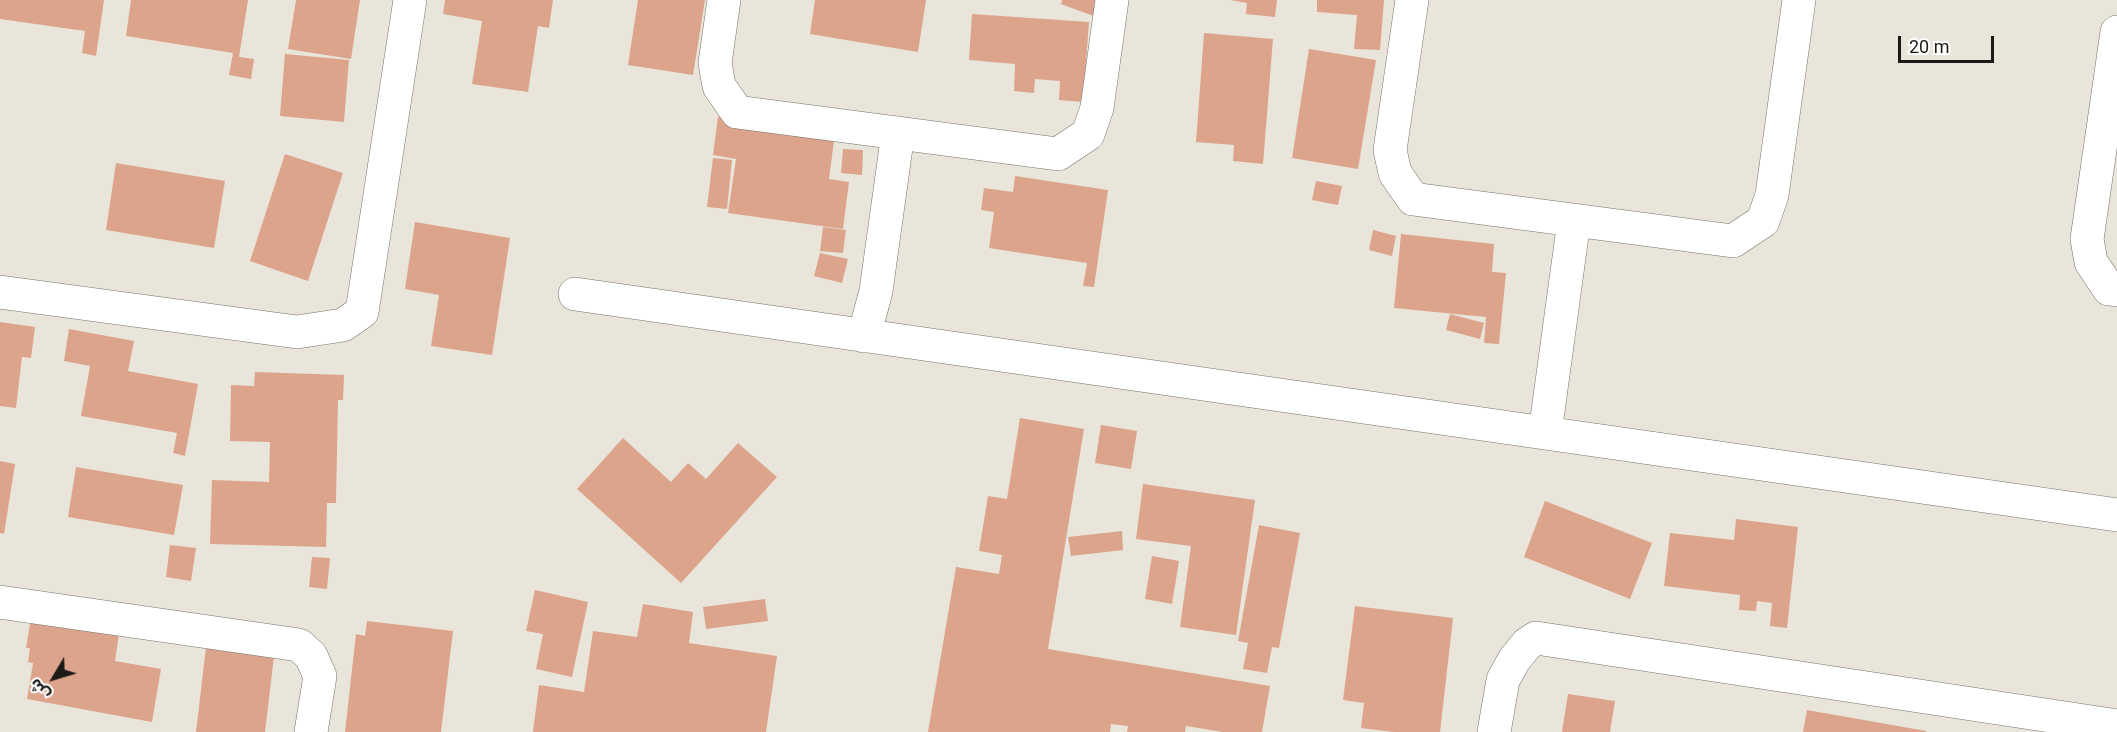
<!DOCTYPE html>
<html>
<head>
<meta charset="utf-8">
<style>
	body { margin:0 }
	#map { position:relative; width:2117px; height:732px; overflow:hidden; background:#eae5db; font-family:Roboto,"Noto Sans Arabic",sans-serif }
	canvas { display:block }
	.north { position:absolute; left:24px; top:648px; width:60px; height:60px; -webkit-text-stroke:4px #fff; paint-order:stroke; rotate:232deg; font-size:16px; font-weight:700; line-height:24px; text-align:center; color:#1c1a17 }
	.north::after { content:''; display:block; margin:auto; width:21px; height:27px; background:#1c1a17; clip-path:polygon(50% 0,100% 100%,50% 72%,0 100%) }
	.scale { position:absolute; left:1898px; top:36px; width:96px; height:27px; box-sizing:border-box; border:3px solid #1c1a17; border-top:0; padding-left:8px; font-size:18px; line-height:21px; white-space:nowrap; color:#1c1a17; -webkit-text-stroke:4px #fff; paint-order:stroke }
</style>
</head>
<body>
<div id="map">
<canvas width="2117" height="732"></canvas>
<div class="north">ش</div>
<div class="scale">20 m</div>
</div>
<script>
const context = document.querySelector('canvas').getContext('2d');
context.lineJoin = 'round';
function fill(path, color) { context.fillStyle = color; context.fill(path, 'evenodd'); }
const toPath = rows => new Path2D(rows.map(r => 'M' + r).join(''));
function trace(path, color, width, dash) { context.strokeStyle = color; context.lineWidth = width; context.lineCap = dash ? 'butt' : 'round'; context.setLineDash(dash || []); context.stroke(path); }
const building = toPath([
	[0,0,104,0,96,56,82,53,85,31,0,19],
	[131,0,248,0,239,57,254,59,251,79,229,75,233,53,126,36],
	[296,0,360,0,351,59,288,49],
	[445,0,553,0,549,28,538,26,528,92,472,84,482,21,443,14],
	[638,0,705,0,693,75,628,65],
	[815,0,926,0,918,52,810,34],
	[1062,0,1102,0,1096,17,1061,4],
	[1230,0,1277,0,1275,17,1246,14,1247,3],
	[1317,0,1384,0,1380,50,1354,49,1357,15,1317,12],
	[972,14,1089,22,1083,102,1059,100,1060,81,1035,79,1034,93,1014,91,1015,64,969,60],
	[1204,33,1273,39,1263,164,1233,161,1234,145,1196,142],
	[1309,49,1376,60,1358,169,1292,158],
	[285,54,349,60,344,122,280,116],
	[718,117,835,133,829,179,849,182,843,229,728,213,736,159,713,155],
	[843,149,863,150,862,175,841,173],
	[285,154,343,173,308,281,250,261],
	[713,158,732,160,727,209,707,207],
	[116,163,225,181,214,248,106,230],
	[1015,176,1108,190,1094,287,1083,286,1087,263,989,248,994,212,981,210,984,188,1013,192],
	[1316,181,1342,186,1338,205,1312,200],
	[415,222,510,238,492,355,431,346,439,295,405,289],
	[823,227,846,230,843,253,820,251],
	[1373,230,1396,236,1392,256,1369,250],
	[1401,234,1494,244,1492,272,1506,273,1499,344,1484,343,1486,317,1394,308],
	[820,253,848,259,842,283,814,276],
	[1450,314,1484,323,1480,339,1446,330],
	[0,322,35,327,31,358,22,357,16,408,0,406],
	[69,329,134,341,128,371,198,384,185,456,173,453,177,433,81,416,90,366,64,361],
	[255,372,344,375,343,400,338,400,336,503,327,503,326,547,210,544,212,480,269,482,270,442,230,441,231,385,254,386],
	[1020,418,1084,429,1048,649,1270,686,1262,732,1223,732,1186,726,1185,732,1127,732,1128,726,1111,724,1110,732,928,732,956,567,999,574,1002,555,979,551,988,496,1007,499],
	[1101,425,1137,431,1131,469,1095,463],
	[623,438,671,482,688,463,706,479,738,443,777,477,681,583,577,489],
	[0,461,15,464,4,534,0,533],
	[76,467,183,485,174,535,68,517],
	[1143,484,1255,500,1236,635,1180,627,1191,546,1136,539],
	[1545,501,1652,543,1630,599,1524,557],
	[1736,519,1798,527,1787,628,1770,626,1772,603,1757,601,1756,611,1739,610,1740,595,1664,586,1670,533,1734,540],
	[1259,525,1300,533,1279,648,1272,647,1267,673,1243,669,1248,643,1238,641],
	[1122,531,1123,550,1071,556,1068,537],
	[170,545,196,548,191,581,166,577],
	[1152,556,1179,561,1172,604,1145,599],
	[312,557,330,558,327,589,309,587],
	[535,590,588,602,572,677,536,669,543,634,526,631],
	[765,599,768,621,706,629,703,607],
	[643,604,693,612,689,643,777,656,766,732,533,732,539,685,584,692,593,631,637,637],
	[1355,606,1453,618,1440,732,1394,732,1361,728,1364,703,1343,700],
	[31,618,119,634,115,661,161,669,152,722,27,699,33,663,28,662,30,648,26,648],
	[367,621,453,631,441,732,345,732,356,634,365,636],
	[206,647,274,656,265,732,196,732],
	[1568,694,1615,701,1610,732,1562,732],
	[1807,710,1926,731,1926,732,1803,732]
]);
const minor = toPath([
	[724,0,715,63,719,86,737,112,1058,154,1088,134,1097,108,1112,0],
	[1412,0,1390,150,1395,173,1413,199,1733,241,1763,221,1772,195,1799,0],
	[2117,32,2087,239,2091,262,2109,289,2117,290],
	[0,292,297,332,343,325,362,312,410,0],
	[575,294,2117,515],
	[864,336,876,291,898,133],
	[1545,433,1574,221],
	[0,602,299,645,311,656,320,676,311,732],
	[1494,732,1503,680,1514,660,1527,644,1536,638,2117,726]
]);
fill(building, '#dca48b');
trace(minor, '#767269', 34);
trace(minor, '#fff', 33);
</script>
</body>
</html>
